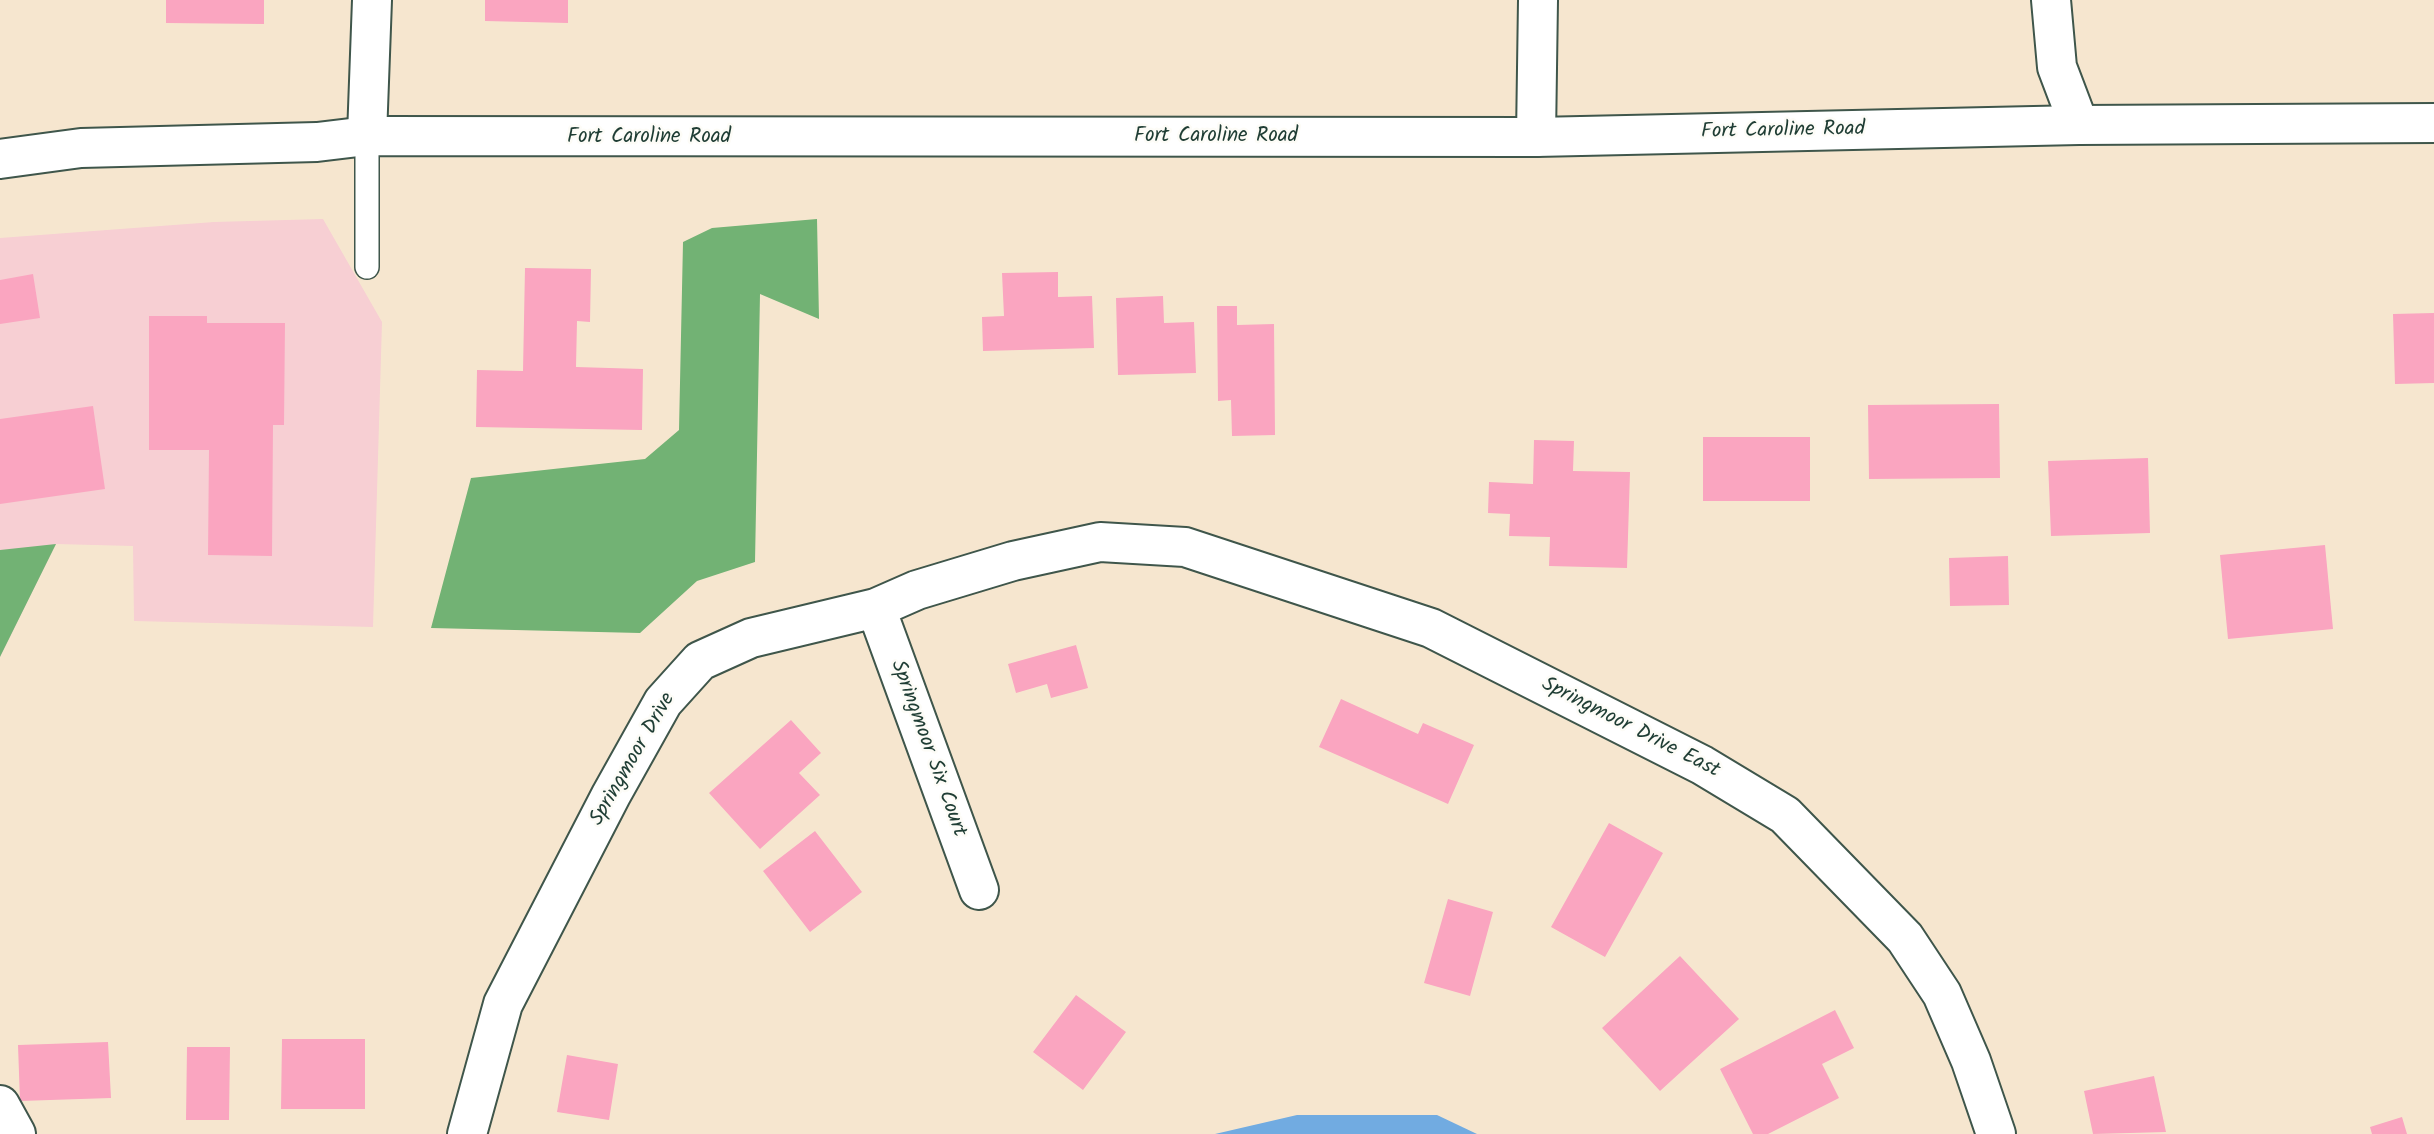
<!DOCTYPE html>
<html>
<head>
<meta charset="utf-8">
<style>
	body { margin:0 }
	canvas { display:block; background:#f6e6cf }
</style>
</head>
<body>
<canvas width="2434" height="1134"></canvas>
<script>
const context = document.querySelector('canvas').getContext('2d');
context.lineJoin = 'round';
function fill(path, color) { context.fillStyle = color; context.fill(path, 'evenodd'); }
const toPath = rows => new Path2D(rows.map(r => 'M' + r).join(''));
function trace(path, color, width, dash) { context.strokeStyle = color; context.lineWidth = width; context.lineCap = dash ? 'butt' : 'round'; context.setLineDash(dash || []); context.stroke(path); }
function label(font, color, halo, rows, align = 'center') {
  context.font = font + ' Kalam,sans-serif'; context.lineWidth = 5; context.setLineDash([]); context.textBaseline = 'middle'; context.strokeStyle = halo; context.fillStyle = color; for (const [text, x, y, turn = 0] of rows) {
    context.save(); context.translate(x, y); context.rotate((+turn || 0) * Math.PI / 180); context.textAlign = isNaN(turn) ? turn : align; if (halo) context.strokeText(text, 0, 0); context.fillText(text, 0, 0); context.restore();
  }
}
const built = toPath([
	[323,219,382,322,373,627,134,621,133,546,56,544,0,657,0,238,214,222]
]);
const forest = toPath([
	[817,219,819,319,760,294,755,562,697,581,640,633,431,628,471,478,645,459,679,430,683,242,712,228],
	[56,544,0,657,0,550]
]);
const water = toPath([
	[1297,1115,1437,1115,1477,1134,1215,1134]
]);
const building = toPath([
	[166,0,264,0,264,24,166,23],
	[485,0,568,0,568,23,485,21],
	[525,268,591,269,590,322,577,321,576,367,643,369,642,430,476,427,477,370,523,371],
	[1058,272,1058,297,1092,296,1094,348,983,351,982,317,1004,316,1002,273],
	[33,274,40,318,0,324,0,280],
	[1163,296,1164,323,1194,322,1196,373,1118,375,1116,298],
	[1217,306,1237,306,1237,325,1274,324,1275,435,1232,436,1231,400,1218,401],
	[2434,313,2434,383,2395,384,2393,314],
	[149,316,207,316,207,323,285,323,284,425,273,425,272,556,208,555,209,450,149,450],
	[1999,404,2000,478,1869,479,1868,405],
	[93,406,105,489,0,504,0,419],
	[1703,437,1810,437,1810,501,1703,501],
	[1534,440,1574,441,1573,471,1630,472,1627,568,1549,566,1550,537,1509,536,1510,514,1488,513,1489,482,1533,484],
	[2148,458,2150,533,2051,536,2048,461],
	[2325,545,2333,629,2228,639,2220,555],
	[2008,556,2009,605,1950,606,1949,558],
	[1076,645,1088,688,1051,698,1047,684,1016,693,1008,664],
	[1341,699,1418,734,1423,723,1474,745,1448,804,1319,747],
	[791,720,821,753,799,773,820,795,760,849,709,793],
	[1609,823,1663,853,1605,957,1551,927],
	[815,831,862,892,810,932,763,871],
	[1448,899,1493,912,1470,996,1424,983],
	[1680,956,1739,1019,1660,1091,1602,1028],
	[1076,995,1126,1032,1083,1090,1033,1052],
	[1835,1010,1854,1048,1822,1064,1839,1098,1768,1134,1753,1134,1720,1069],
	[282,1039,365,1039,365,1109,281,1109],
	[108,1042,111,1098,20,1101,18,1045],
	[187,1047,230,1047,229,1120,186,1120],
	[567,1055,618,1064,609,1120,557,1112],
	[2154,1076,2166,1132,2093,1134,2084,1091],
	[2402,1117,2407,1134,2372,1134,2370,1127]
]);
const lane = toPath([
	[367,267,367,136]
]);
const street = toPath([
	[2051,0,2057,67,2079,125],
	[367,136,372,0],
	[1536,137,1538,0],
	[876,608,979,890],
	[0,1105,16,1134],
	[467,1134,503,1004,611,795,663,702,700,661,751,638,876,608,917,590,1013,561,1100,542,1185,547,1431,628,1702,765,1785,815,1905,938,1942,994,1971,1061,1996,1134]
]);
const secondary = toPath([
	[0,159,81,148,317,142,367,136,1536,137,2079,125,2434,123]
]);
const streetNames = [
	["Fort Caroline Road",1783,132,-1],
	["Fort Caroline Road",1216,137],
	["Fort Caroline Road",649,138],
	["Springmoor Drive East",1630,729,27],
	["Springmoor Six Court",927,749,70],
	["Springmoor Drive",634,760,-60]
];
fill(built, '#f7cfd3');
fill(forest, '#72b274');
fill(water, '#71abe1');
fill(building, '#faa5c0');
trace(lane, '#3f564b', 26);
trace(street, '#3f564b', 42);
trace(secondary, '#3f564b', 42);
trace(lane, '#fff', 23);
trace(street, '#fff', 38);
trace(secondary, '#fff', 38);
label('21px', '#1f3d34', '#fdfcf7', streetNames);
</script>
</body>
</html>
